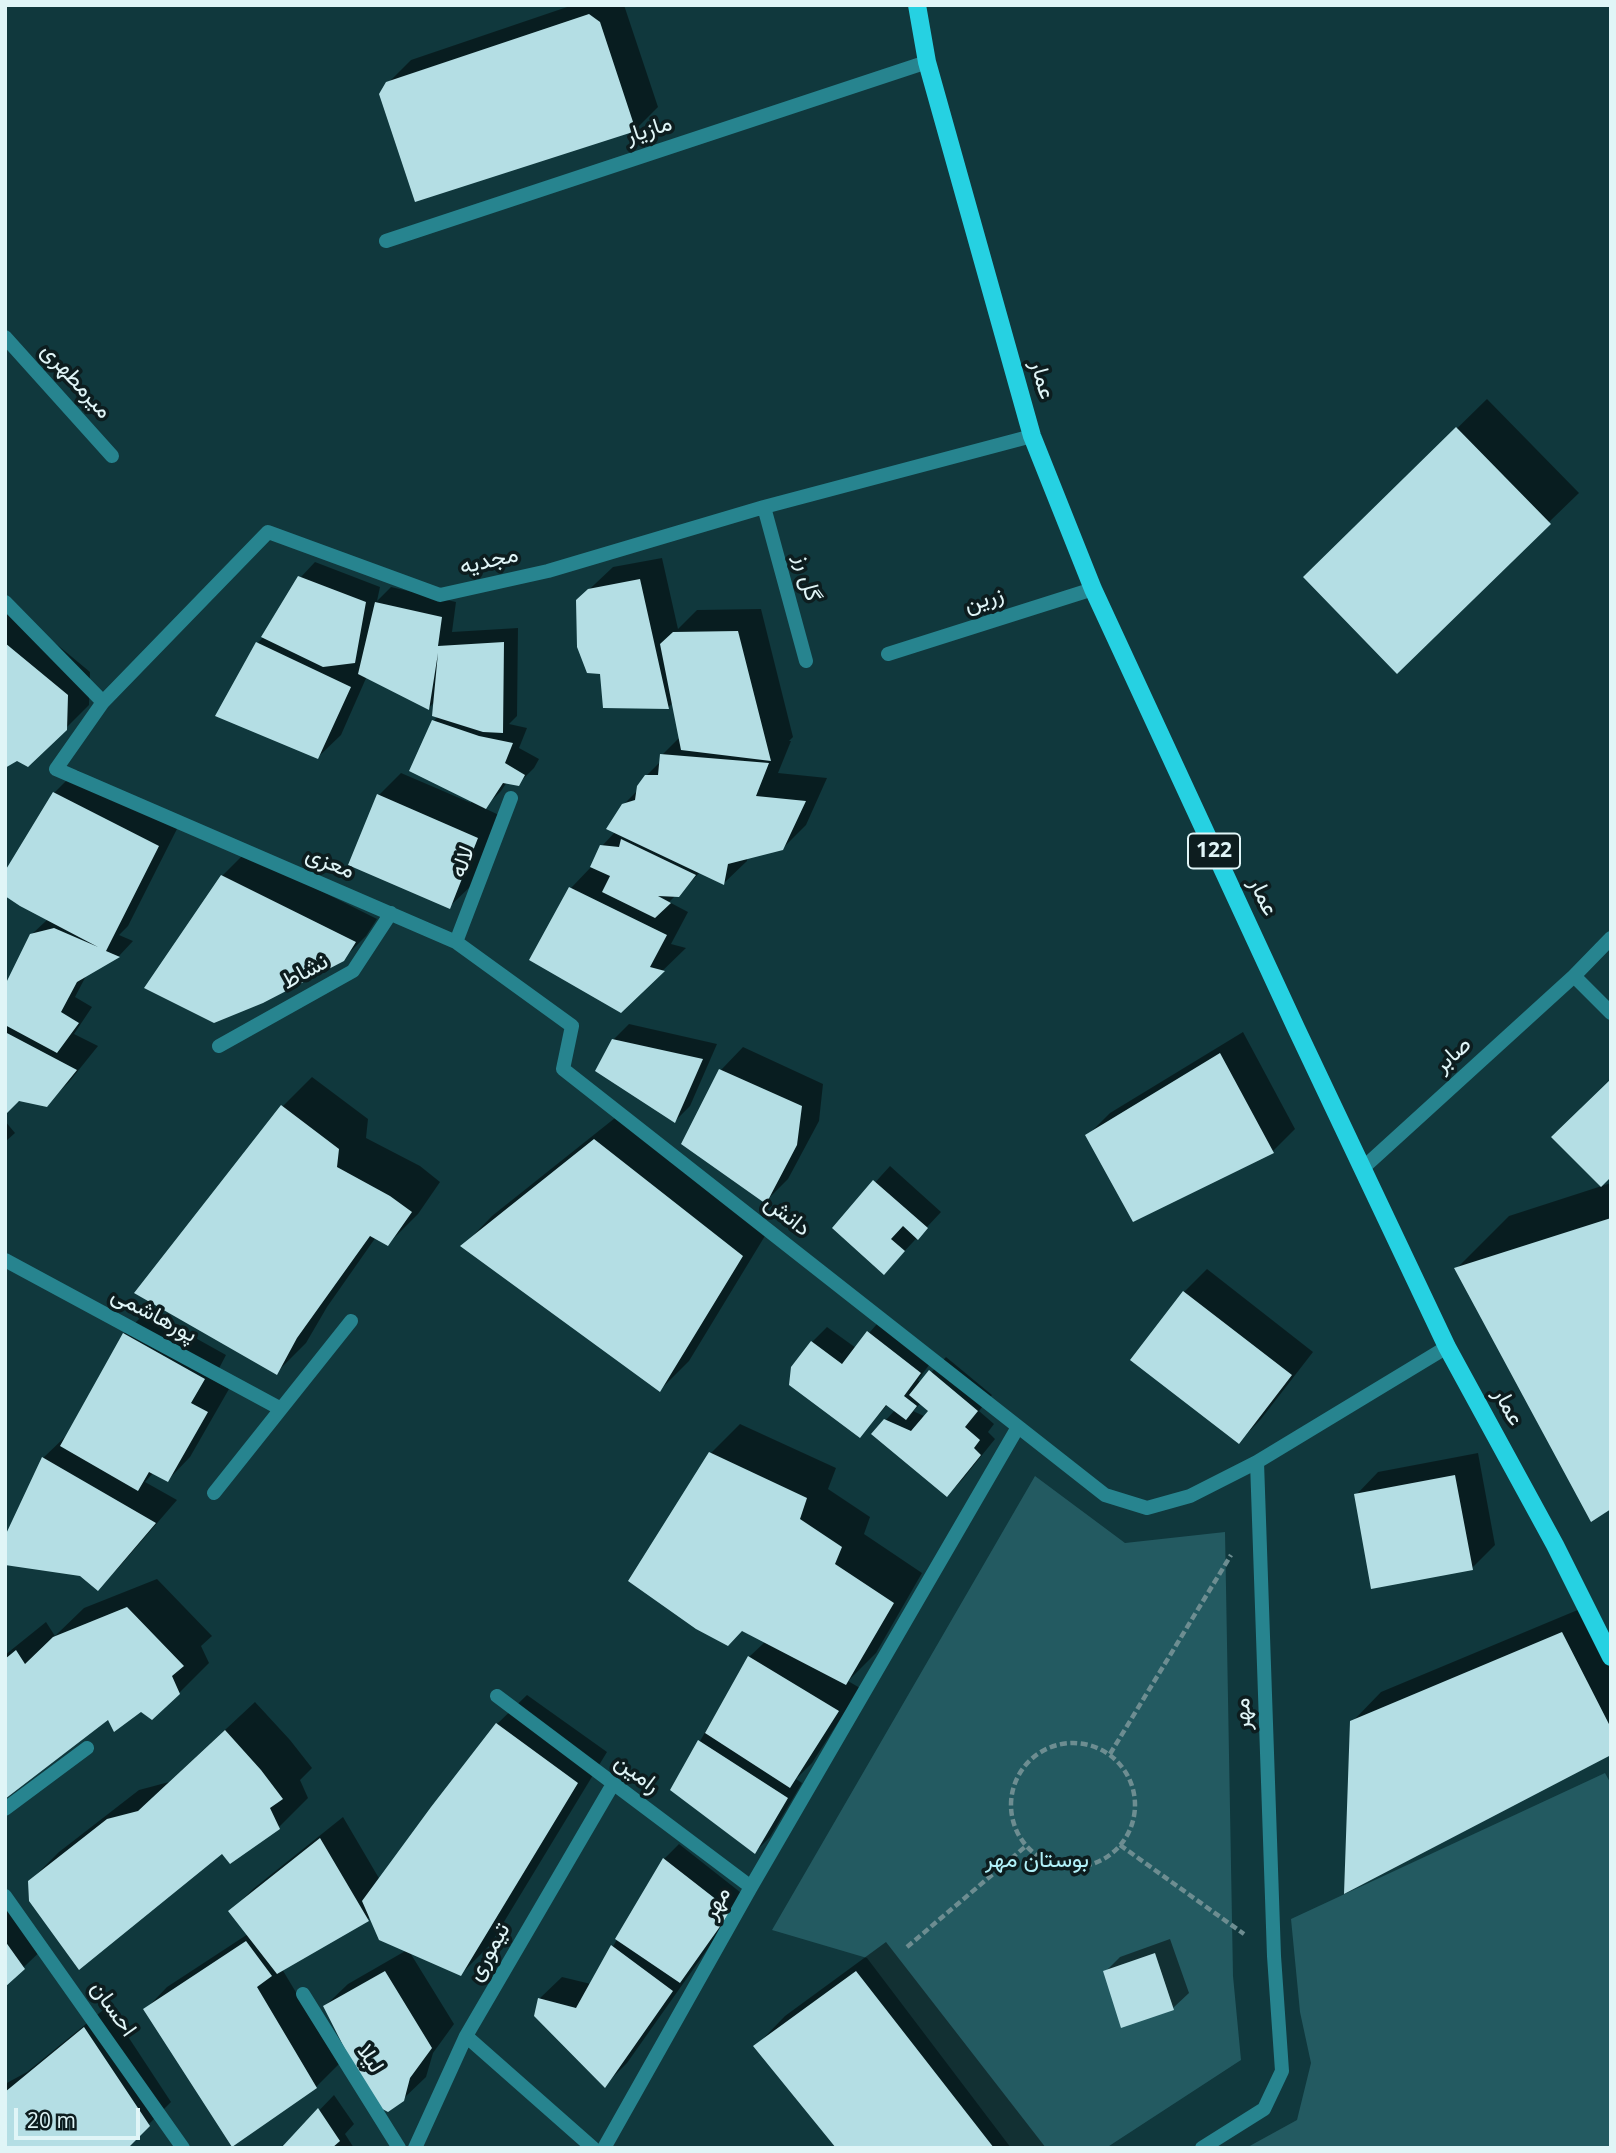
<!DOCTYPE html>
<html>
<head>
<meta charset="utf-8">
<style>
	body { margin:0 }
	#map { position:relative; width:1616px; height:2153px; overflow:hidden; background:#10383d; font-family:"Open Sans",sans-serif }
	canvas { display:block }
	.frame { position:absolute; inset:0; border:7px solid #e0f5f7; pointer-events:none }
	.scale { position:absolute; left:14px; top:2108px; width:126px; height:32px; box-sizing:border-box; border:4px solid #e0f5f7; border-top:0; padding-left:9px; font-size:21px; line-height:24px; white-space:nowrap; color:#e0f5f7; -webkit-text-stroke:5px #0d1d1f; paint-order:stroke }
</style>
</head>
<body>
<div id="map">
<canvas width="1616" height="2153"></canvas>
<div class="frame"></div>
<div class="scale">20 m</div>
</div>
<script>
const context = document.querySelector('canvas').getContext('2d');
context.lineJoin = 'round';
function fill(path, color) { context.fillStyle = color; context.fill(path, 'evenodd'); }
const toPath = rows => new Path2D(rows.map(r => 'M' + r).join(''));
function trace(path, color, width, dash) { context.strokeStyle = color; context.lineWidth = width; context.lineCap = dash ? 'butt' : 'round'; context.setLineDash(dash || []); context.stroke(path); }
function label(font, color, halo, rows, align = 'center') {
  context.font = font + ' "Open Sans",Vazirmatn,sans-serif'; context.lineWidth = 7; context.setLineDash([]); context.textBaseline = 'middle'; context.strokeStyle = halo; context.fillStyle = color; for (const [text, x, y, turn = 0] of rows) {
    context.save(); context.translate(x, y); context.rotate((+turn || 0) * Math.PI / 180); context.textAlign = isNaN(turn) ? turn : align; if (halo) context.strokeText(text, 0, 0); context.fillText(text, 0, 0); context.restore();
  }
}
const green = toPath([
	[1035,1476,1125,1543,1225,1532,1233,1976,1241,2060,1106,2148,1011,2148,867,1958,772,1930],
	[1605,1773,1611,1784,1611,2148,1246,2148,1297,2120,1311,2063,1300,2012,1291,1919]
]);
const shadow = toPath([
	[573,5,624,5,658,107,635,130,388,83,411,60],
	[1487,399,1579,493,1549,522,1305,577],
	[662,558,678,629,697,610,761,609,793,737,789,741,791,741,778,773,827,778,806,825,783,848,747,858,747,861,724,883,700,872,679,895,676,895,669,902,688,912,671,944,686,948,621,1011,571,888,592,866,602,846,615,832,623,805,638,790,646,776,661,761,662,755,680,737,673,702,669,707,601,672,578,600,613,567],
	[315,562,380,587,377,601,391,587,456,602,452,632,518,628,517,716,509,724,527,728,519,748,539,759,534,768,518,784,507,782,501,791,484,808,499,815,472,885,449,907,379,795,401,773,471,803,472,800,434,721,438,716,435,701,429,708,367,676,341,735,318,757,217,716,258,643,264,636,300,578],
	[13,608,90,672,89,705,66,728,5,766,5,616],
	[77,770,180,823,128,926,119,935,133,941,119,956,87,974,75,997,92,1007,74,1034,98,1046,69,1082,46,1105,20,1099,5,1115,5,989,31,935,48,919,5,875,54,793],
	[245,853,377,919,366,936,343,959,222,876],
	[629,1024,717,1044,690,1106,675,1121,613,1040],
	[1243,1032,1295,1129,1273,1151,1087,1136,1110,1113],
	[743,1047,823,1084,819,1121,788,1179,765,1202,721,1070],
	[312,1077,368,1119,366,1138,420,1166,440,1182,418,1214,388,1244,376,1237,327,1307,306,1343,276,1373,282,1107],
	[625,1110,771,1226,689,1361,660,1390,463,1246,492,1216],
	[5,1121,15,1133,5,1142],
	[890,1166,941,1212,899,1257,834,1228],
	[1611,1183,1611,1506,1456,1269,1509,1216],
	[1207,1269,1313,1352,1261,1419,1239,1442,1184,1292],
	[147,1311,226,1355,213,1380,229,1389,190,1457,168,1480,154,1472,145,1482,177,1500,120,1566,98,1588,43,1458,66,1436,124,1334],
	[883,1317,935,1357,918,1380,921,1383,946,1357,992,1395,979,1411,994,1424,988,1432,995,1439,962,1480,947,1495,885,1421,895,1410,888,1404,860,1436,812,1342,827,1327,856,1348],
	[921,1403,931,1411,926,1417,913,1411],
	[740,1424,836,1468,828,1489,870,1517,864,1534,922,1573,876,1653,848,1681,860,1688,812,1763,796,1779,802,1783,770,1837,755,1852,672,1789,749,1657,766,1641,710,1454],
	[1478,1453,1495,1545,1472,1568,1356,1495,1378,1472],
	[157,1579,212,1636,201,1646,209,1663,179,1693,141,1710,108,1718,5,1797,5,1655,46,1622,55,1636,84,1608],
	[1592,1604,1611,1641,1611,1753,1352,1722,1381,1692],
	[527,1695,607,1752,490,1945,461,1974,409,1951,454,2024,433,2053,426,2077,402,2100,325,2006,348,1984,407,1950,371,1917,282,1969,339,2064,316,2087,232,2144,145,2010,167,1987,248,1934,230,1912,253,1889,343,1817,380,1880,497,1724],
	[255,1702,290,1740,312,1768,300,1780,308,1798,279,1827,222,1852,29,1882,59,1852,139,1790,169,1782],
	[679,1844,745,1896,627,2063,605,2085,539,1999,562,1977,591,1984,664,1859],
	[5,1887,47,1945,5,1985],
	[1170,1939,1189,1993,1173,2008,1123,2025,1105,1972,1120,1957],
	[886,1942,1046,2148,838,2148,756,2046,785,2016],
	[108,2006,171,2102,125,2148,5,2148,5,2084,27,2072],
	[334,2095,354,2124,345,2134,354,2148,283,2148]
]);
const building = toPath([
	[589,14,600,22,636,131,415,202,379,94,386,82],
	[1456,427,1551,524,1397,674,1303,577],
	[298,576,366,602,355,663,323,667,261,637],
	[640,579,669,709,603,708,600,674,587,673,577,647,576,600,588,589],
	[375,602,442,617,438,646,504,642,503,733,483,732,432,716,438,653,429,710,358,674],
	[738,631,771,761,681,750,660,644,673,632],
	[256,642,351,687,318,759,215,716],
	[5,643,68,695,67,730,28,767,17,761,5,768],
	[432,720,479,736,513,743,505,763,525,775,519,786,503,783,486,809,409,771],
	[660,754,769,763,756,796,806,801,783,850,728,864,724,885,606,829,622,804,635,800,637,786,645,775,658,775],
	[53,792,159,846,106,951,120,957,77,982,61,1012,79,1023,57,1053,5,1025,5,985,30,934,54,928,98,947,20,906,5,896,5,871],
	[377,794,478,838,450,909,348,865],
	[621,839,696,875,679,897,658,896,671,903,655,918,602,892,610,876,590,867,600,845,619,847],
	[221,875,356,942,344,961,263,1003,214,1023,144,988],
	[569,887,667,935,650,967,665,971,621,1013,529,960],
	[5,1032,77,1070,47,1107,19,1101,5,1115],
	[612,1039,703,1059,675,1123,595,1071],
	[1220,1053,1274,1153,1133,1222,1085,1135],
	[719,1069,802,1106,797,1145,766,1204,681,1144],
	[1611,1079,1611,1177,1601,1187,1551,1137],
	[281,1105,339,1149,337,1167,390,1196,412,1212,388,1246,370,1236,297,1338,277,1375,134,1293],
	[594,1139,743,1256,660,1392,460,1246],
	[873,1180,928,1228,918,1240,903,1226,891,1239,905,1251,884,1275,832,1228],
	[1611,1218,1611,1509,1591,1522,1454,1268],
	[1183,1291,1292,1375,1239,1444,1130,1360],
	[867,1331,921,1373,904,1396,917,1406,906,1420,886,1405,860,1438,789,1385,791,1367,811,1341,842,1364],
	[123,1333,205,1379,191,1403,208,1412,168,1482,149,1472,138,1491,60,1446],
	[929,1370,978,1411,965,1427,980,1440,974,1448,981,1455,947,1497,871,1434,884,1419,911,1431,928,1411,909,1395],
	[709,1452,807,1498,800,1519,842,1547,835,1564,894,1603,846,1685,742,1631,728,1646,696,1629,628,1581],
	[42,1457,156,1523,98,1591,80,1576,5,1565,5,1536],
	[1455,1475,1473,1570,1371,1589,1354,1494],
	[127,1607,184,1666,172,1676,180,1694,152,1720,141,1712,114,1732,108,1720,5,1799,5,1659,16,1650,25,1664,53,1637],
	[1562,1632,1611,1728,1611,1755,1344,1894,1350,1721],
	[748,1656,839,1711,790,1788,705,1733],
	[496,1723,578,1783,461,1976,379,1940,362,1901,431,1807],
	[225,1730,261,1770,283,1799,270,1808,280,1829,230,1864,222,1854,79,1970,29,1901,28,1881,107,1819,138,1811],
	[698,1740,788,1798,755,1854,670,1790],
	[320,1838,369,1921,277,1974,228,1911],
	[663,1858,731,1911,680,1983,615,1939],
	[5,1941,25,1969,5,1987],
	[246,1941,272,1976,257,1987,317,2088,232,2147,143,2009],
	[611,1945,673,1991,605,2088,534,2016,538,1998,576,2008],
	[1155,1953,1174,2010,1121,2028,1103,1971],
	[385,1971,432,2048,410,2078,404,2101,388,2112,373,2104,323,2006],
	[856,1971,994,2148,836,2148,753,2046],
	[84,2027,150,2126,128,2148,5,2148,5,2092],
	[318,2108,340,2141,332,2148,281,2148]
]);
const path = toPath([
	'1011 1805a62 62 0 1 1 124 0a62 62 0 1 1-124 0Z',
	[1110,1754,1231,1555],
	[1120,1845,1244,1934],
	[907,1947,1026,1846]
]);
const service = toPath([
	[303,1994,399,2148]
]);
const minor = toPath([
	[386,241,927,62],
	[5,337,112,456],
	[1032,436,764,507,548,571,440,595,268,532,103,702,56,769,456,942,572,1026,563,1069,1105,1495,1147,1508,1190,1496,1257,1462],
	[764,507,806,661],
	[5,602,103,702],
	[888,654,1093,589],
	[456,942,511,798],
	[1574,976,1611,1013],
	[219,1046,353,971,391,913],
	[1363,1168,1574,976,1611,938],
	[5,1260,281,1409],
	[214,1493,351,1321],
	[497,1696,751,1887],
	[5,1809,87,1748],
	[5,1896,183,2148],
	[466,2036,593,2148],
	[415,2148,466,2036,613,1784],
	[604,2148,751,1887,1018,1427],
	[1202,2148,1264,2109,1282,2071,1274,1956,1257,1462,1447,1347]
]);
const primary = toPath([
	[917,5,927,62,1032,436,1093,589,1296,1028,1447,1347,1555,1545,1611,1657]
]);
const shields = [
	[1214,851,52]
];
const shieldNames = [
	["122",1214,851]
];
const streetNames = [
	["مازیار",649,130,-18],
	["عمار",1042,380,75],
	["میرمطهری",76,381,48],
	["مجدیه",489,561,-13],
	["گل رز",807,578,75],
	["زرین",984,600,-18],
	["لاله",463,862,-69],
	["معزی",330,863,23],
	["عمار",1263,897,65],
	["نشاط",305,972,-29],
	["صابر",1453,1055,-42],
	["دانش",787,1216,38],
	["پورهاشمی",154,1315,28],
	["عمار",1508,1407,62],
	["مهر",1243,1714,-92],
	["رامین",637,1774,37],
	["مهر",717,1903,-60],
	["تیموری",489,1952,-60],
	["احسان",113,2009,55],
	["لیلا",370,2059,58]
];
const parkNames = [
	["بوستان مهر",1037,1860]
];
fill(green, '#235a61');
fill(shadow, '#0007');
fill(building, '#b4dee4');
trace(path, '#6d8d91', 4.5, [7, 3.5]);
trace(service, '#27848f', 14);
trace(minor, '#27848f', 14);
trace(primary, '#26d1e2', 18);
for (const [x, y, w] of shields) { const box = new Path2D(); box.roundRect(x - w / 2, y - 17.5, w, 35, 5); context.fillStyle = '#0d1d1f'; context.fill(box); trace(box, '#e0f5f7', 2); }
label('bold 21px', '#e0f5f7', null, shieldNames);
label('23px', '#e0f5f7', '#0d1d1f', streetNames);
label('23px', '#b1f0f8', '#0d1d1f', parkNames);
</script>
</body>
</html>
